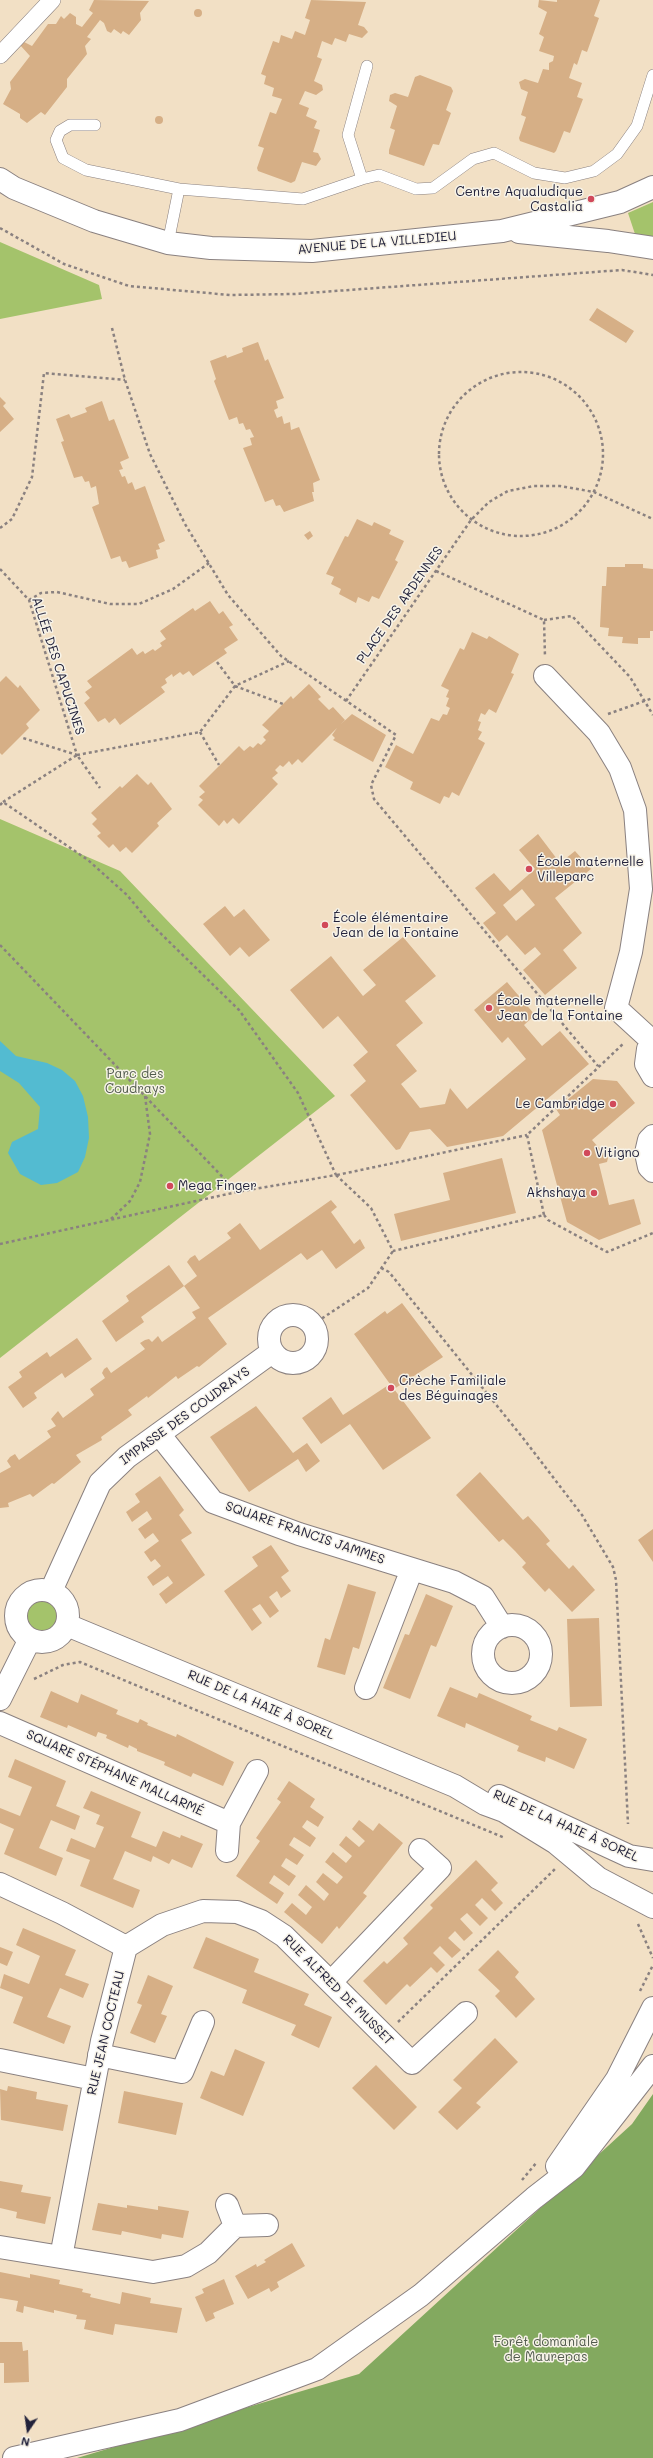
<!DOCTYPE html>
<html>
<head>
<meta charset="utf-8">
<style>
	body { margin:0 }
	#map { position:relative; width:653px; height:2458px; overflow:hidden; background:#f2e0c5; font-family:Mali,sans-serif }
	canvas { display:block }
	.north { position:absolute; left:8px; top:2410px; width:40px; height:40px; -webkit-text-stroke:3px #f7f3e8; paint-order:stroke; rotate:193deg; font-size:11px; font-weight:700; line-height:16px; text-align:center; color:#22223b }
	.north::after { content:''; display:block; margin:auto; width:14px; height:18px; background:#22223b; clip-path:polygon(50% 0,100% 100%,50% 72%,0 100%) }
</style>
</head>
<body>
<div id="map">
<canvas width="653" height="2458"></canvas>
<div class="north">N</div>
</div>
<script>
const context = document.querySelector('canvas').getContext('2d');
context.lineJoin = 'round';
function fill(path, color) { context.fillStyle = color; context.fill(path, 'evenodd'); }
const toPath = rows => new Path2D(rows.map(r => 'M' + r).join(''));
function trace(path, color, width, dash) { context.strokeStyle = color; context.lineWidth = width; context.lineCap = dash ? 'butt' : 'round'; context.setLineDash(dash || []); context.stroke(path); }
function label(font, color, halo, rows, align = 'center') {
  context.font = font + ' Mali,sans-serif'; context.lineWidth = 3; context.setLineDash([]); context.textBaseline = 'middle'; context.strokeStyle = halo; context.fillStyle = color; for (const [text, x, y, turn = 0] of rows) {
    context.save(); context.translate(x, y); context.rotate((+turn || 0) * Math.PI / 180); context.textAlign = isNaN(turn) ? turn : align; if (halo) context.strokeText(text, 0, 0); context.fillText(text, 0, 0); context.restore();
  }
}
const green = toPath([
	[653,202,653,237,635,234,628,213],
	[0,242,99,285,102,299,0,319],
	[0,819,120,871,335,1096,0,1358],
	'27 1616a15 15 0 1 1 30 0a15 15 0 1 1-30 0Z'
]);
const forest = toPath([
	[653,2094,653,2458,77,2458,359,2374,632,2124]
]);
const water = toPath([
	[0,1041,16,1056,47,1063,62,1070,75,1081,83,1096,88,1117,89,1138,85,1157,78,1172,57,1183,41,1185,20,1174,8,1153,12,1142,38,1129,40,1107,19,1083,0,1071]
]);
const building = toPath([
	[94,0,149,1,140,13,141,20,129,35,123,31,121,34,114,29,111,33,107,31,104,23,100,20,87,37,91,39,85,46,87,54,67,79,67,87,45,115,41,112,27,123,20,118,20,114,3,104,11,89,10,82,30,56,20,45,24,42,32,46,48,24,56,24,61,16,64,19,70,13,76,17,76,24,82,27,93,13,89,10],
	[311,0,366,2,358,25,364,27,368,32,362,38,349,34,346,42,335,38,332,45,322,41,317,57,322,59,314,81,322,85,323,90,316,95,305,91,299,104,309,108,306,116,317,121,314,128,320,130,313,152,318,153,321,159,316,166,302,162,295,181,291,183,258,171,257,168,264,148,258,146,270,112,276,114,282,99,272,96,274,88,264,84,266,76,261,74,273,41,279,43,281,35,292,39,295,31,305,35,310,20,305,18],
	[539,0,557,2,557,0,600,0,594,16,599,18,587,52,582,50,577,65,574,63,569,78,582,83,577,97,583,99,570,133,564,131,556,151,554,153,520,141,519,138,526,117,521,115,528,92,521,89,519,82,525,79,538,83,543,69,549,70,549,63,553,61,554,56,539,51,544,37,539,34,547,12,538,7],
	'194 13a4 4 0 1 1 8 0a4 4 0 1 1-8 0Z',
	[420,75,451,87,453,91,446,110,451,113,439,145,433,144,424,166,389,154,389,150,395,130,390,128,397,106,389,101,390,95,395,93,408,97,415,77],
	'155 120a4 4 0 1 1 8 0a4 4 0 1 1-8 0Z',
	[597,308,634,331,626,343,589,320],
	[258,342,265,361,268,359,284,398,276,401,278,408,274,410,277,418,282,416,284,424,290,422,291,430,299,427,320,480,313,483,314,492,312,492,314,501,284,512,280,505,276,506,273,499,265,502,243,448,252,445,250,438,254,437,250,429,246,430,243,423,239,424,237,417,229,420,214,381,216,379,210,361,226,355,227,358,243,352,242,348],
	[0,397,6,403,3,406,14,419,0,432],
	[102,401,109,421,114,419,129,458,120,462,123,469,119,470,122,477,125,476,128,484,132,482,135,490,145,486,165,541,158,544,160,549,156,550,158,558,129,568,126,561,122,562,120,556,111,559,92,507,99,504,96,486,91,488,89,481,85,482,82,476,74,478,61,442,64,441,56,419,69,414,71,418,87,412,85,408],
	[357,519,372,526,374,522,391,530,389,534,404,541,395,560,398,562,379,599,372,596,369,602,358,597,356,603,339,594,341,589,331,584,334,577,326,574,345,536,348,537],
	[310,531,313,536,308,540,304,535],
	[625,564,643,564,643,568,653,569,653,631,650,631,650,638,638,638,638,644,622,643,623,637,608,636,609,628,600,627,602,586,606,586,607,567,625,567],
	[210,601,219,614,223,611,233,625,229,627,238,640,224,649,227,653,193,676,189,671,183,675,180,672,173,677,172,674,165,679,167,683,161,687,165,692,120,725,115,718,109,723,105,718,98,722,84,703,90,698,85,692,92,687,87,681,132,648,137,655,143,651,145,654,153,649,155,651,162,646,160,643,166,639,160,631,193,608,195,611],
	[472,632,487,639,489,636,519,654,511,673,514,674,496,713,489,709,485,715,481,713,478,721,481,722,478,730,482,732,478,739,485,743,459,796,452,792,449,798,444,796,440,804,410,789,413,782,385,767,396,745,413,754,431,718,439,721,443,714,447,715,450,708,446,706,449,698,446,697,449,690,441,686,460,648,464,650],
	[6,676,18,688,20,685,40,710,26,724,29,728,2,755,0,753,0,682],
	[309,684,321,697,318,699,329,710,333,707,345,720,341,724,352,714,386,735,373,762,333,740,335,738,332,735,337,728,302,763,298,759,292,765,289,761,283,767,280,765,275,770,278,773,272,778,278,784,239,824,233,818,227,824,224,820,219,826,198,805,203,800,199,797,205,792,199,786,239,746,244,751,250,746,253,748,258,743,261,745,266,740,263,737,269,731,262,725,291,696,293,699],
	[137,774,148,785,151,782,172,809,157,823,159,826,132,853,126,847,120,852,113,844,109,848,97,836,101,833,92,824,97,819,91,813,120,786,122,788],
	[538,834,560,863,575,851,591,869,555,898,582,933,563,950,577,968,545,995,523,970,541,954,535,947,525,955,507,935,499,942,483,923,496,913,475,888,494,873,510,891,535,869,519,850],
	[522,889,535,905,516,921,503,905],
	[225,906,234,917,244,909,270,940,249,957,240,947,230,956,203,924],
	[403,937,436,976,405,1001,423,1023,396,1045,417,1071,401,1084,420,1108,445,1104,450,1088,467,1109,526,1059,508,1037,502,1043,474,1010,507,982,535,1015,524,1025,542,1046,560,1031,589,1064,503,1136,447,1147,430,1129,410,1132,400,1149,396,1150,350,1095,366,1081,353,1065,368,1052,338,1016,323,1029,290,990,331,956,363,996,376,985,363,970],
	[593,1079,617,1081,635,1103,592,1140,608,1158,607,1162,599,1164,609,1205,634,1199,641,1224,599,1240,567,1222,542,1130,560,1115,556,1109],
	[502,1158,516,1213,401,1241,394,1214,450,1200,443,1173],
	[331,1200,337,1207,331,1212,354,1244,360,1239,365,1248,336,1269,322,1250,307,1260,301,1253,208,1318,227,1344,199,1367,197,1366,178,1379,176,1376,148,1398,147,1396,128,1410,132,1415,101,1437,102,1440,76,1455,81,1462,54,1484,52,1483,33,1497,30,1494,8,1503,9,1507,0,1508,0,1473,11,1467,7,1461,10,1457,15,1454,19,1460,51,1437,47,1431,56,1426,51,1419,58,1411,63,1418,94,1395,90,1389,105,1378,102,1373,104,1369,107,1367,111,1373,145,1349,140,1343,145,1340,149,1339,152,1342,158,1336,162,1342,196,1318,192,1312,200,1308,184,1286,197,1276,187,1262,190,1258,195,1255,199,1261,231,1238,227,1233,240,1223,260,1250],
	[169,1265,184,1286,141,1317,144,1322,116,1342,102,1321,129,1301,126,1296],
	[402,1303,443,1357,394,1389,431,1438,383,1470,350,1424,321,1444,302,1418,331,1397,343,1415,390,1384,354,1334,385,1311,387,1314],
	[77,1338,92,1359,65,1378,62,1373,34,1393,37,1398,23,1408,8,1387,22,1377,19,1372,47,1352,50,1357],
	[256,1406,293,1453,307,1443,320,1461,306,1472,298,1459,249,1492,210,1437],
	[480,1472,523,1520,528,1516,539,1528,550,1541,546,1544,569,1569,573,1565,595,1590,572,1612,549,1588,545,1592,522,1567,526,1563,515,1551,503,1539,499,1542,456,1495],
	[160,1476,184,1510,179,1515,192,1533,181,1540,205,1575,166,1604,159,1594,173,1583,168,1576,153,1586,147,1577,161,1566,155,1559,151,1562,144,1552,159,1541,153,1533,145,1539,138,1529,152,1519,147,1511,132,1522,126,1512,140,1502,135,1494],
	[653,1529,653,1562,638,1540],
	[271,1545,289,1571,281,1577,291,1591,281,1598,277,1591,269,1597,279,1611,270,1618,260,1604,252,1609,262,1623,252,1631,224,1591,258,1566,252,1557],
	[348,1584,376,1592,359,1649,353,1647,345,1675,317,1667,325,1638,330,1640],
	[426,1594,453,1606,436,1647,431,1645,410,1699,383,1688,405,1634,409,1635],
	[599,1618,602,1706,570,1707,567,1619],
	[450,1687,477,1698,479,1693,532,1716,530,1720,557,1731,559,1727,587,1739,574,1769,546,1757,545,1762,517,1751,519,1746,466,1723,465,1728,437,1716],
	[51,1691,78,1703,81,1694,118,1710,116,1714,138,1723,140,1719,148,1723,147,1725,176,1737,177,1734,234,1762,223,1786,193,1773,191,1777,164,1765,165,1762,137,1751,137,1749,129,1745,128,1748,106,1738,107,1735,98,1732,96,1737,68,1725,67,1728,40,1717],
	[15,1759,66,1781,56,1806,80,1816,75,1830,51,1820,39,1848,63,1858,56,1876,4,1854,14,1829,0,1823,0,1808,20,1816,32,1787,8,1777],
	[289,1781,315,1799,310,1807,324,1817,318,1827,307,1820,302,1827,316,1838,310,1847,294,1837,289,1845,304,1855,297,1865,286,1858,281,1866,296,1876,289,1886,274,1875,269,1883,284,1893,277,1904,236,1876,260,1841,256,1838,281,1802,277,1799],
	[91,1791,141,1812,131,1837,156,1847,163,1831,180,1838,181,1835,203,1844,192,1868,172,1859,169,1864,153,1856,151,1862,125,1851,113,1879,140,1890,133,1908,80,1886,90,1860,66,1851,71,1838,95,1848,104,1827,96,1824,100,1815,83,1808],
	[359,1820,373,1831,379,1823,403,1843,363,1893,367,1896,339,1929,337,1926,322,1944,284,1912,292,1903,306,1915,312,1907,298,1895,306,1885,324,1901,329,1894,316,1882,323,1873,337,1884,343,1877,325,1862,333,1852,346,1863,352,1856,339,1845,346,1836,359,1847,365,1841,352,1829],
	[476,1860,498,1883,491,1890,503,1903,495,1911,482,1898,475,1905,488,1918,480,1926,467,1913,460,1919,473,1933,464,1941,455,1931,448,1938,461,1950,452,1958,440,1946,433,1953,445,1965,437,1973,431,1967,410,1987,407,1984,386,2005,363,1981,384,1961,387,1964,408,1944,403,1938,433,1908,430,1905],
	[23,1928,76,1950,65,1975,89,1984,83,1998,60,1988,47,2017,71,2026,64,2044,13,2023,23,1997,0,1988,4,1974,29,1984,40,1956,16,1945],
	[206,1937,259,1959,254,1972,309,1994,304,2005,332,2017,319,2048,291,2035,296,2025,242,2003,247,1990,193,1968],
	[0,1947,13,1952,7,1966,0,1963],
	[498,1950,519,1972,515,1977,535,1999,516,2018,495,1996,500,1991,478,1970],
	[148,1975,173,1986,161,2014,167,2016,155,2043,130,2033,142,2005,137,2003],
	[495,2038,518,2062,476,2103,481,2107,457,2130,438,2112,462,2088,453,2080],
	[235,2049,265,2062,243,2116,200,2098,211,2071,224,2076],
	[376,2065,417,2107,394,2130,352,2088],
	[8,2086,37,2092,36,2099,68,2105,63,2131,1,2120,0,2089,7,2091],
	[124,2091,183,2103,176,2135,118,2123],
	[0,2181,23,2185,21,2192,51,2197,45,2224,16,2218,17,2212,0,2208],
	[98,2203,127,2208,127,2205,158,2210,158,2206,189,2211,183,2238,162,2234,161,2239,122,2231,121,2235,92,2230],
	[292,2243,305,2266,277,2282,279,2287,271,2292,269,2288,248,2299,235,2276,256,2264,257,2267,266,2262,264,2260],
	[0,2272,30,2278,30,2274,60,2280,59,2284,83,2289,82,2292,91,2294,90,2297,120,2304,122,2292,151,2298,150,2303,182,2308,177,2333,115,2324,113,2335,84,2329,86,2320,76,2319,77,2315,54,2310,54,2313,24,2306,23,2313,16,2311,18,2301,0,2298],
	[224,2279,234,2304,213,2313,215,2318,206,2322,195,2297,204,2293,202,2289],
	[0,2342,22,2342,23,2351,28,2350,29,2382,4,2383,4,2363,0,2363]
]);
const path = toPath([
	[0,228,64,264,129,286,230,295,294,294,622,270,653,275],
	[112,328,125,380,150,454,185,524,228,595,281,656,396,735,371,785,374,799,598,1066],
	'439 454a82 82 0 1 1 164 0a82 82 0 1 1-164 0Z',
	[0,528,12,519,32,477,44,373,125,380],
	[0,569,29,600,77,755,23,738],
	[436,571,544,620,545,657],
	[29,600,41,593,57,592,110,604,139,604,173,589,209,563],
	[544,620,572,616,630,677,653,715],
	[217,662,235,686,283,704],
	[346,701,471,520,489,502,508,491,534,486,560,486,594,492,653,519],
	[608,714,653,698],
	[200,732,219,765],
	[77,755,200,732,235,686,289,661],
	[3,802,77,755,100,788],
	[0,805,3,802,88,860,127,895,151,924,239,1010,298,1093,336,1175,237,1192],
	[0,945,237,1192,0,1244],
	[336,1175,371,1208,393,1251,544,1215,527,1135,624,1043],
	[337,1175,527,1135],
	[544,1215,548,1220,607,1252,653,1233],
	[111,1219,130,1201,140,1182,150,1134,145,1096],
	[381,1268,389,1272,523,1438,582,1515,613,1567,616,1580,628,1824],
	[312,1325,368,1288,393,1251],
	[34,1679,63,1665,80,1662,505,1838],
	[638,1924,653,1958],
	[640,1991,653,1965],
	[398,2022,555,1869],
	[522,2180,537,2162]
]);
const service = toPath([
	[95,125,70,125,60,131,56,140,63,158,86,170,179,189],
	[362,179,348,135,367,66],
	[168,243,179,189,303,199,362,179,379,175,416,189,433,188,473,159,494,153,534,173,565,178,594,171,617,154,637,126,653,75]
]);
const pedestrian = toPath([
	[0,55,52,0]
]);
const minor = toPath([
	[0,179,14,188,94,221,168,243,211,248,312,251,502,231,620,202,653,187],
	[519,232,608,241,653,248],
	[545,676,599,733,620,768,635,810,641,889,631,952,616,1008,653,1042],
	[653,1043,648,1049,646,1064,653,1076],
	[653,1136,649,1140,646,1153,649,1167,653,1171],
	'269 1339a24 24 0 1 1 48 0a24 24 0 1 1-48 0Z',
	[159,1434,213,1502,299,1534,454,1582,483,1597,502,1627],
	'16 1616a26 26 0 1 1 52 0a26 26 0 1 1-52 0Z',
	[51,1591,100,1483,127,1457,272,1352],
	[67,1625,455,1786,485,1804,504,1811,556,1843,598,1878,653,1907],
	'483 1654a29 29 0 1 1 58 0a29 29 0 1 1-58 0Z',
	[366,1688,412,1569],
	[0,1699,30,1639],
	[0,1723,229,1823,257,1771],
	[499,1796,629,1856,653,1860],
	[227,1851,229,1823],
	[0,1884,62,1913,126,1947,102,2041,61,2257],
	[126,1947,162,1925,203,1911,237,1912,261,1921,284,1936,412,2063,466,2013],
	[331,1982,440,1868,420,1850],
	[99,2055,182,2072,203,2022],
	[0,2060,94,2079],
	[227,2205,235,2226,267,2225],
	[0,2247,153,2272,186,2266,208,2253,235,2226]
]);
const tertiary = toPath([
	[557,2166,617,2079,653,2008],
	[14,2458,180,2420,317,2369,421,2295,534,2198,574,2167,653,2066]
]);
const markers = [
	[591,199,4,"#d1495b"],
	[529,869,4,"#d1495b"],
	[325,925,4,"#d1495b"],
	[489,1008,4,"#d1495b"],
	[613,1104,4,"#d1495b"],
	[587,1153,4,"#d1495b"],
	[170,1186,4,"#d1495b"],
	[594,1193,4,"#d1495b"],
	[391,1388,4,"#d1495b"]
];
const poiNames = [
	["Centre Aqualudique",583,192,"right"],
	["Castalia",583,207,"right"],
	["École maternelle",537,862],
	["Villeparc",537,877],
	["École élémentaire",333,918],
	["Jean de la Fontaine",333,933],
	["École maternelle",497,1001],
	["Jean de la Fontaine",497,1016],
	["Le Cambridge",605,1104,"right"],
	["Vitigno",595,1153],
	["Mega Finger",178,1186],
	["Akhshaya",586,1193,"right"],
	["Crèche Familiale",399,1381],
	["des Béguinages",399,1396]
];
const streetNames = [
	["AVENUE DE LA VILLEDIEU",377,243,-5],
	["PLACE DES ARDENNES",400,605,-55],
	["ALLÉE DES CAPUCINES",58,666,72],
	["IMPASSE DES COUDRAYS",185,1416,-36],
	["SQUARE FRANCIS JAMMES",305,1533,19],
	["RUE DE LA HAIE À SOREL",261,1705,23],
	["SQUARE STÉPHANE MALLARMÉ",115,1773,24],
	["RUE DE LA HAIE À SOREL",566,1826,24],
	["RUE ALFRED DE MUSSET",338,1990,45],
	["RUE JEAN COCTEAU",106,2033,-77]
];
const parkNames = [
	["Parc des",135,1074],
	["Coudrays",135,1089],
	["Forêt domaniale",546,2342],
	["de Maurepas",546,2357]
];
fill(green, '#a4c36b');
fill(forest, '#83a95f');
fill(water, '#53bbd1');
fill(building, '#d6af86');
trace(service, '#8a8180', 12);
trace(pedestrian, '#8a8180', 18);
trace(minor, '#8a8180', 24);
trace(tertiary, '#8a8180', 24);
trace(path, '#8a8180', 2.5, [3, 3]);
trace(service, '#fff', 11);
trace(pedestrian, '#fff', 17);
trace(minor, '#fff', 22);
trace(tertiary, '#fff', 22);
for (const [x, y, r, color] of markers) { const dot = new Path2D(); dot.arc(x, y, r, 0, 2 * Math.PI); context.fillStyle = color; context.fill(dot); trace(dot, '#f7f3e8', 1.5); }
label('13px', '#22223b', '#f7f3e8', poiNames, 'left');
label('13px', '#22223b', '#f7f3e8', streetNames);
label('13px', '#505a4c', '#f7f3e8', parkNames);
</script>
</body>
</html>
